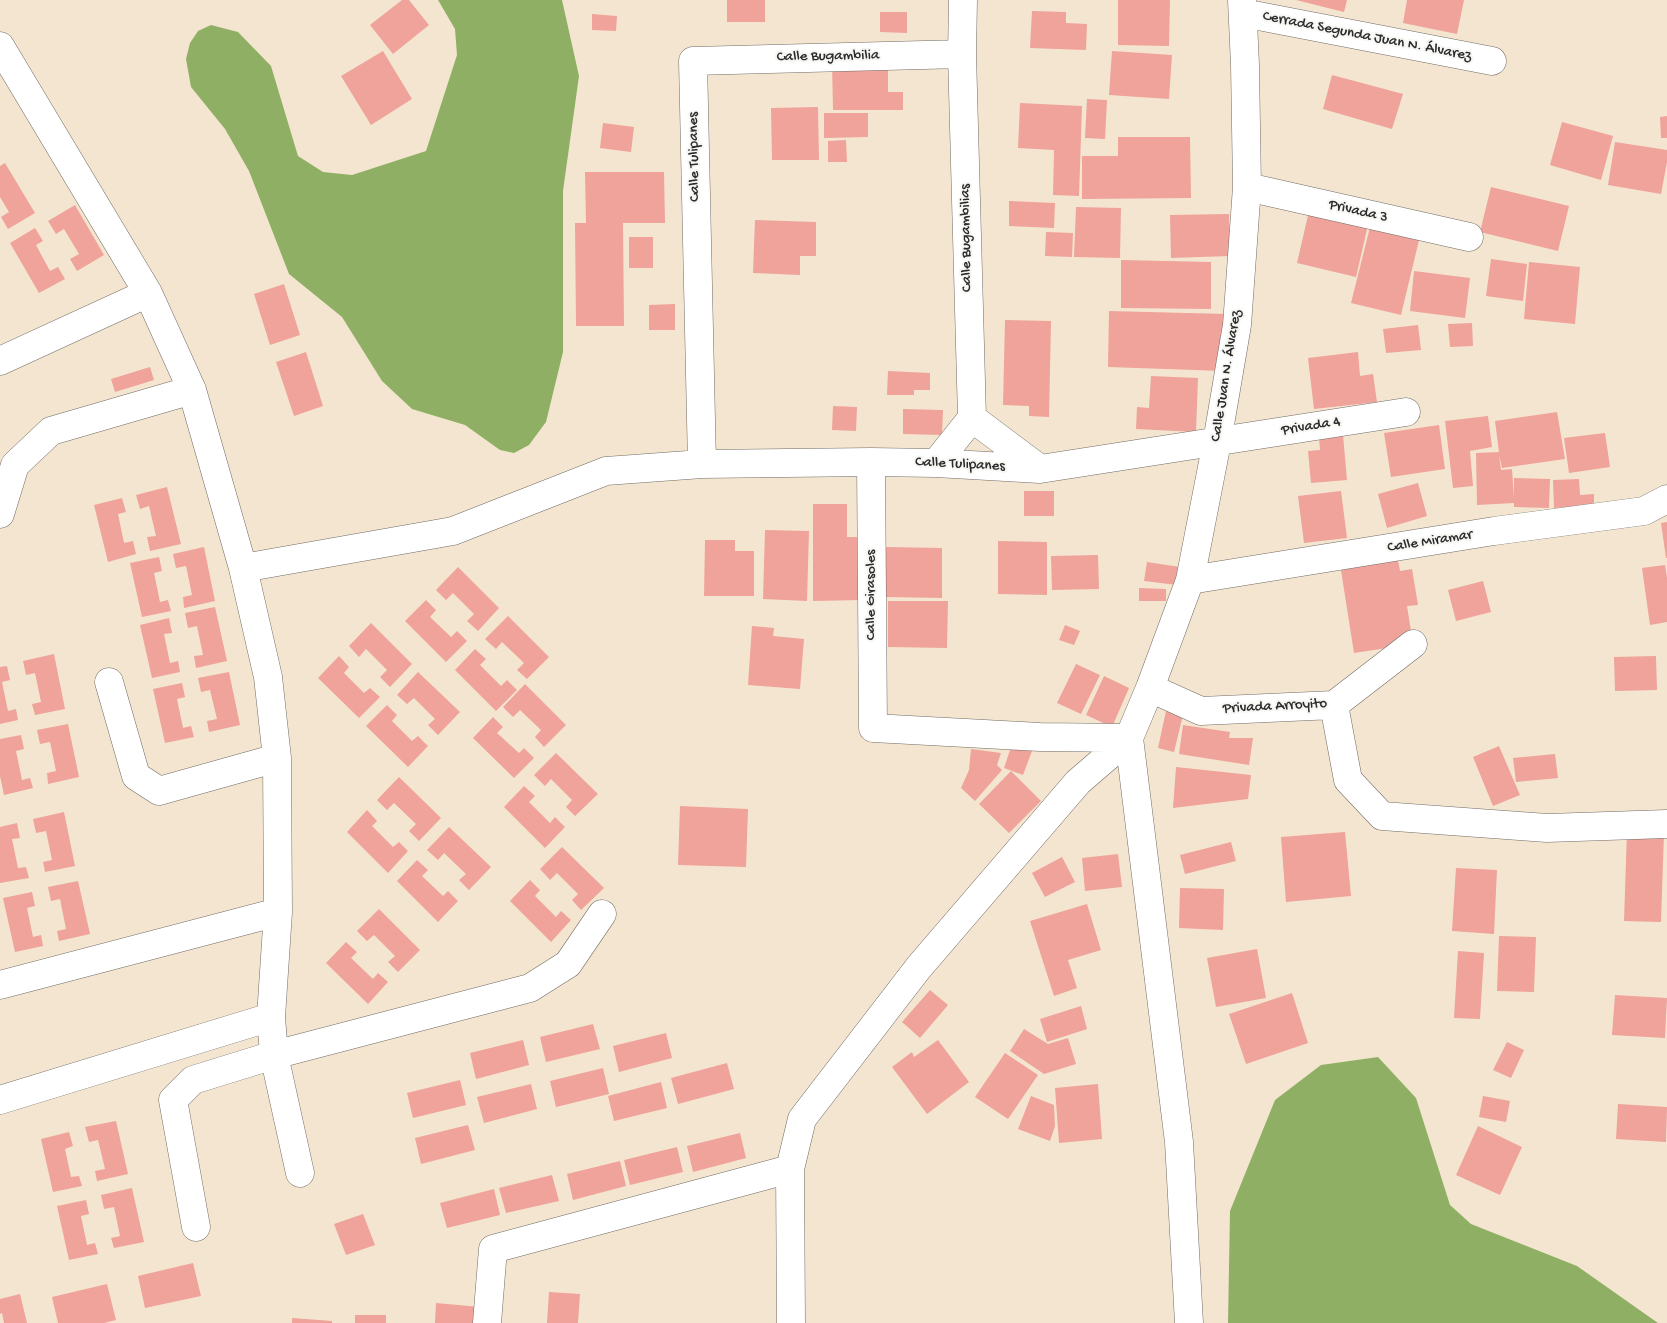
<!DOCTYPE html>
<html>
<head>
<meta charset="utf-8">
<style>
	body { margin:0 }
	canvas { display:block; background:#f4e5d0 }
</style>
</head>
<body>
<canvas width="1667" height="1323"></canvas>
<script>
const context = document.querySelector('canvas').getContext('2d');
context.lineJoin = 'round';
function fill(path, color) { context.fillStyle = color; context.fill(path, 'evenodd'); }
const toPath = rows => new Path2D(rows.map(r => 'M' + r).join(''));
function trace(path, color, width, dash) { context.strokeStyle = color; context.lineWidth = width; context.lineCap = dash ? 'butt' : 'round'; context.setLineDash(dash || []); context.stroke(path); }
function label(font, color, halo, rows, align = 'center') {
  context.font = font + ' "Gochi Hand",sans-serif'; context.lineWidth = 4; context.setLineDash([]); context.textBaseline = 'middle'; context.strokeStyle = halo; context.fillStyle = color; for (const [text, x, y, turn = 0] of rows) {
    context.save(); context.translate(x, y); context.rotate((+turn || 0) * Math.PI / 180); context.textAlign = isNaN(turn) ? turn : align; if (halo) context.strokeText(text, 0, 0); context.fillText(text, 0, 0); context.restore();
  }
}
const forest = toPath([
	[438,0,562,0,579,76,563,191,563,352,546,422,529,445,514,453,500,450,465,425,412,409,382,381,342,317,289,274,249,171,225,129,191,87,186,59,190,43,198,31,211,25,238,32,271,66,298,156,323,172,352,175,426,151,457,55,455,29],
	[1378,1057,1416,1098,1450,1205,1471,1224,1577,1266,1658,1323,1228,1323,1230,1211,1275,1100,1321,1065]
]);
const building = toPath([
	[402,0,409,0,429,25,393,54,370,25],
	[727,0,765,0,765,22,727,22],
	[1118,0,1170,0,1169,46,1118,45],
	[1296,0,1347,0,1344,12],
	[1407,0,1464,0,1457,34,1403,23],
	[1032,11,1066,12,1066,23,1087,24,1086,50,1030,48],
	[880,12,907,12,907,33,880,32],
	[592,14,617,16,616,31,592,30],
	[383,51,412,99,371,125,341,76],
	[1112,51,1172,55,1169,99,1109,95],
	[832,63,888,63,888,92,903,92,903,110,833,110],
	[1332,75,1403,94,1392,129,1323,109],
	[1087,99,1107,100,1105,139,1085,138],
	[1020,103,1082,106,1079,196,1053,195,1054,150,1018,148],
	[818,107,819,160,772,160,771,108],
	[824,113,868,113,868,137,824,138],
	[1667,116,1667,138,1661,138,1660,117],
	[1562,122,1613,136,1601,180,1550,165],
	[603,123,634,127,631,152,600,148],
	[1118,137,1190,137,1191,198,1082,199,1082,156,1118,156],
	[846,140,847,162,828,162,828,141],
	[1615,142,1667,150,1667,162,1661,194,1608,185],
	[5,163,35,213,8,229,1,217,9,212,0,197,0,166],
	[585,172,664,172,665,223,623,223,624,326,576,326,575,223,586,223],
	[1491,187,1569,206,1558,251,1480,232],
	[1009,201,1055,203,1054,228,1009,226],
	[75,205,104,255,77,271,70,259,79,254,64,229,56,234,48,221],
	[1076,207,1121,208,1120,258,1074,257],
	[1309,211,1368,225,1356,277,1297,263],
	[1229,214,1230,256,1171,258,1170,215],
	[755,220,816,222,816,256,800,256,800,275,753,273],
	[1370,227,1419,240,1401,315,1351,303],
	[35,228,43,241,36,245,50,271,58,267,65,279,39,293,10,243],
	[1046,232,1073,233,1072,257,1045,256],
	[629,237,653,237,653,268,629,268],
	[1491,259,1527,264,1523,301,1486,296],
	[1121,260,1211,262,1211,309,1121,308],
	[1529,262,1580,267,1575,324,1524,319],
	[1414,271,1470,278,1465,318,1410,311],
	[284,284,300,335,270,345,254,294],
	[675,304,675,330,649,330,649,305],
	[1109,311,1226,314,1224,371,1108,367],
	[1005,320,1051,321,1049,417,1029,416,1029,406,1003,405],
	[1472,323,1473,346,1450,347,1448,324],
	[1418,325,1421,350,1386,353,1383,329],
	[306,352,323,406,294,416,276,362],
	[1358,352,1360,376,1373,374,1377,402,1314,409,1308,358],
	[150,367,154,380,115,392,111,379],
	[888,371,930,373,930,390,914,390,914,395,887,395],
	[1151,376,1198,378,1196,432,1136,429,1137,407,1149,408],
	[833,406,857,407,856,431,832,430],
	[903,409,943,410,942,435,903,434],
	[1557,412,1565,459,1502,468,1499,455,1501,470,1512,469,1514,498,1514,478,1550,479,1549,508,1514,507,1514,503,1477,505,1476,453,1499,452,1495,421],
	[1488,416,1492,447,1470,451,1473,486,1453,488,1445,421],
	[1439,425,1445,469,1391,477,1384,433],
	[1605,433,1610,467,1569,473,1564,438],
	[1343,435,1347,480,1311,483,1308,451,1320,450,1319,437],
	[1579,479,1580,495,1594,494,1594,506,1554,508,1553,480],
	[1418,483,1427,516,1387,528,1378,494],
	[167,487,181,544,150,551,147,537,156,536,149,506,140,509,136,495],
	[1024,491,1054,491,1054,516,1024,516],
	[1341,491,1347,538,1304,543,1298,496],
	[122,498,126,512,118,514,124,543,133,541,136,554,108,562,94,505],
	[813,504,847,504,847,537,861,537,861,600,813,601],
	[1667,522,1667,558,1666,558,1661,523],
	[765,530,809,531,807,601,763,599],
	[705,540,735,540,735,551,754,551,754,596,704,596],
	[998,541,1047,542,1047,595,998,594],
	[204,547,215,601,184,608,183,597,192,595,186,566,176,568,173,554],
	[886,547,942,548,942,598,886,597],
	[1098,555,1099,589,1052,590,1051,556],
	[1397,555,1400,571,1412,569,1418,605,1407,606,1413,644,1354,653,1340,564],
	[159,557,162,571,154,573,160,602,168,600,171,611,142,617,130,563],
	[1147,562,1180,567,1177,585,1144,581],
	[1665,565,1667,578,1667,622,1650,625,1642,568],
	[458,567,499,608,478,631,467,621,474,614,453,593,446,600,436,590],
	[1483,581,1491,612,1456,621,1448,590],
	[1139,588,1166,589,1166,601,1139,601],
	[426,600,436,610,430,617,451,637,457,631,467,641,446,662,405,621],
	[888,601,948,601,947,648,888,647],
	[215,607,227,661,196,668,194,656,203,655,197,626,188,628,185,613],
	[508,616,549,657,527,679,517,670,524,663,502,642,496,649,485,639],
	[169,618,172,633,164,634,170,663,178,661,180,672,152,678,140,625],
	[371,623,412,664,390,687,380,677,387,670,366,649,359,657,349,646],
	[1065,625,1080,631,1074,645,1059,640],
	[752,626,774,628,773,636,804,639,800,689,748,685],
	[475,649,486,659,480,665,501,686,507,680,517,690,496,711,455,670],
	[54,654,65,709,35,715,32,704,41,702,35,673,26,675,23,661],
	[339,656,349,667,344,673,364,693,370,688,380,697,359,718,318,678],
	[1656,656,1657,690,1615,691,1614,657],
	[1076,664,1100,675,1081,714,1057,703],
	[7,666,10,680,2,682,8,711,16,709,18,720,0,724,0,667],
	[229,672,240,725,209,732,207,721,217,719,210,690,201,692,198,678],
	[418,672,460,712,438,735,428,725,435,719,414,698,407,704,397,695],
	[1104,676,1129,688,1112,727,1086,715],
	[182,683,185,697,177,699,183,728,191,726,194,737,165,743,153,689],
	[525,684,566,725,544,747,535,737,541,730,520,710,513,717,503,707],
	[387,705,397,715,392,721,412,741,418,736,428,746,408,767,366,726],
	[1166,711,1183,715,1174,752,1158,748],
	[493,717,503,727,497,733,519,753,524,748,534,758,514,778,473,738],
	[68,724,79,777,48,784,47,773,56,771,50,742,40,744,37,730],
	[1183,725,1230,732,1229,738,1253,738,1249,765,1179,754],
	[21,735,24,749,16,751,22,780,30,778,33,788,4,795,0,776,0,739],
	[1012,744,1032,751,1023,775,1004,768],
	[1499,746,1520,795,1493,806,1473,757],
	[971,749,1001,753,997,765,1002,770,975,801,961,788,969,770],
	[556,753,598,794,575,816,566,807,572,800,551,779,545,786,534,775],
	[1555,754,1558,778,1516,782,1513,758],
	[1176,767,1251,775,1248,799,1173,808],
	[1011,771,1041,801,1009,833,979,804],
	[399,777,441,818,419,841,409,831,416,824,394,803,387,810,377,800],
	[524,786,535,796,529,802,550,823,555,817,565,827,545,848,504,807],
	[680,806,748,809,746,867,678,865],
	[367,810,377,821,372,826,393,847,399,842,408,851,388,873,347,832],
	[64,812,75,866,45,872,43,862,52,860,46,831,36,833,33,819],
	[17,823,20,838,12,839,18,868,26,867,29,878,0,883,0,827],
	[449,827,491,867,469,890,459,880,466,874,444,853,438,860,427,850],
	[1627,831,1664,833,1661,922,1624,921],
	[1345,832,1351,896,1286,902,1281,837],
	[1231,842,1236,861,1185,874,1180,855],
	[562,847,604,888,581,910,572,900,578,894,557,873,550,880,540,869],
	[1118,854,1122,887,1085,891,1082,858],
	[1062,857,1075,882,1045,897,1032,873],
	[417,860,428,870,422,876,443,896,448,891,458,901,438,922,397,881],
	[1456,868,1497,870,1494,934,1452,931],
	[530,880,540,890,535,896,556,917,561,911,571,920,551,942,510,901],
	[78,881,90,934,59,941,57,931,66,929,60,899,51,901,48,887],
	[1180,888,1224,889,1223,930,1179,928],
	[32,892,35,906,27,908,33,937,41,935,43,946,15,952,3,898],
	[1087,904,1101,950,1068,960,1077,988,1054,996,1030,921],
	[379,909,420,950,398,972,388,962,395,956,374,935,367,941,357,931],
	[1499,936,1536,937,1534,992,1497,991],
	[346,942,357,952,351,958,373,979,378,973,388,982,368,1004,326,963],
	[1257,949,1266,998,1216,1007,1207,958],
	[1458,951,1484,953,1480,1019,1454,1018],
	[930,990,948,1005,920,1038,902,1022],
	[1292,993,1308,1043,1246,1064,1229,1014],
	[1615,995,1667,998,1665,1038,1612,1035],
	[1081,1006,1087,1029,1047,1042,1040,1019],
	[593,1024,600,1049,546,1062,540,1037],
	[1024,1029,1048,1044,1068,1038,1076,1064,1044,1074,1010,1051],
	[666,1033,672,1058,619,1072,613,1046],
	[523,1040,529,1065,476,1079,470,1053],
	[938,1040,969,1082,927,1114,892,1067,912,1052,914,1057],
	[1507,1042,1524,1050,1511,1078,1493,1070],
	[1005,1053,1038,1075,1008,1119,975,1097],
	[727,1063,734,1089,678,1104,671,1078],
	[603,1068,609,1094,556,1107,550,1081],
	[460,1080,466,1105,413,1118,407,1093],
	[661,1082,667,1108,614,1121,608,1096],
	[531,1084,537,1109,484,1123,477,1097],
	[1098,1084,1102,1139,1059,1143,1055,1088],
	[1031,1096,1054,1105,1055,1126,1050,1141,1018,1129],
	[1483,1096,1510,1101,1506,1122,1479,1117],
	[1618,1104,1667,1107,1666,1142,1616,1139],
	[116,1121,128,1174,97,1181,95,1171,105,1169,98,1140,89,1142,85,1127],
	[468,1125,475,1150,421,1164,415,1138],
	[1478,1126,1522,1147,1500,1195,1456,1175],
	[69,1132,73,1146,65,1149,71,1177,79,1176,82,1186,53,1192,41,1139],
	[740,1133,746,1158,693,1172,687,1146],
	[677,1147,683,1172,630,1185,624,1160],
	[620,1161,626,1186,573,1200,567,1174],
	[552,1175,559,1201,506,1213,499,1188],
	[132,1188,144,1242,114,1248,111,1238,120,1236,114,1207,104,1209,101,1195],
	[494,1189,500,1215,447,1228,440,1203],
	[86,1200,89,1214,81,1216,87,1245,95,1243,98,1254,69,1260,57,1206],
	[363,1214,375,1245,346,1255,334,1224],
	[193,1263,201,1296,145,1308,138,1276],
	[107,1284,116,1320,104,1323,58,1323,52,1297],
	[549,1292,580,1294,578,1323,547,1323],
	[20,1294,27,1323,4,1323,2,1313,0,1314,0,1299],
	[436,1303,480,1307,479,1323,435,1323],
	[355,1315,386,1315,386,1323,355,1323],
	[292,1318,332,1321,332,1323,292,1323]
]);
const minor = toPath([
	[1243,13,1492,61],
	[0,46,148,293,192,390,243,568,268,677,277,758,278,912,271,1017,274,1055,300,1173],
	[1247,187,1469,237],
	[0,361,148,293],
	[972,418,1040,469],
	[871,462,873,728,1040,737,1129,738],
	[936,463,972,418,962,54,963,0],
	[702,464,693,61,962,54],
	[0,514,15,465,51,431,192,390],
	[243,568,453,531,606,471,702,464,871,462,936,463,1040,469,1406,412],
	[1190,580,1494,531,1644,511,1667,499],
	[109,682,136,776,159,791,277,758],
	[1150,688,1201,711,1334,705,1413,644],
	[1334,705,1348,780,1382,816,1547,828,1667,824],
	[1129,738,1179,1142,1189,1323],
	[0,985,278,912],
	[0,1100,271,1017],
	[196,1227,173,1100,193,1080,274,1055,530,988,568,964,602,914],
	[487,1323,493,1249,790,1169],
	[791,1323,790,1169,802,1119,919,967,1078,782,1129,738,1150,688,1190,580,1217,442,1237,325,1247,187,1245,65,1242,0]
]);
const streetNames = [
	["Cerrada Segunda Juan N. Álvarez",1367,37,11],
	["Calle Bugambilia",828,57,-1],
	["Calle Tulipanes",695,157,-91],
	["Privada 3",1358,212,13],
	["Calle Bugambilias",967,238,-91],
	["Calle Juan N. Álvarez",1227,376,-81],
	["Privada 4",1311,427,-9],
	["Calle Tulipanes",960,465,3],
	["Calle Miramar",1430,542,-9],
	["Calle Girasoles",872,595,-90],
	["Privada Arroyito",1275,707,-3]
];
fill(forest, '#8fb064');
fill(building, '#efa39a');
trace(minor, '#716c65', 29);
trace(minor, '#fff', 28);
label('15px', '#2b2b2b', '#f6f6f2', streetNames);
</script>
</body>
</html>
